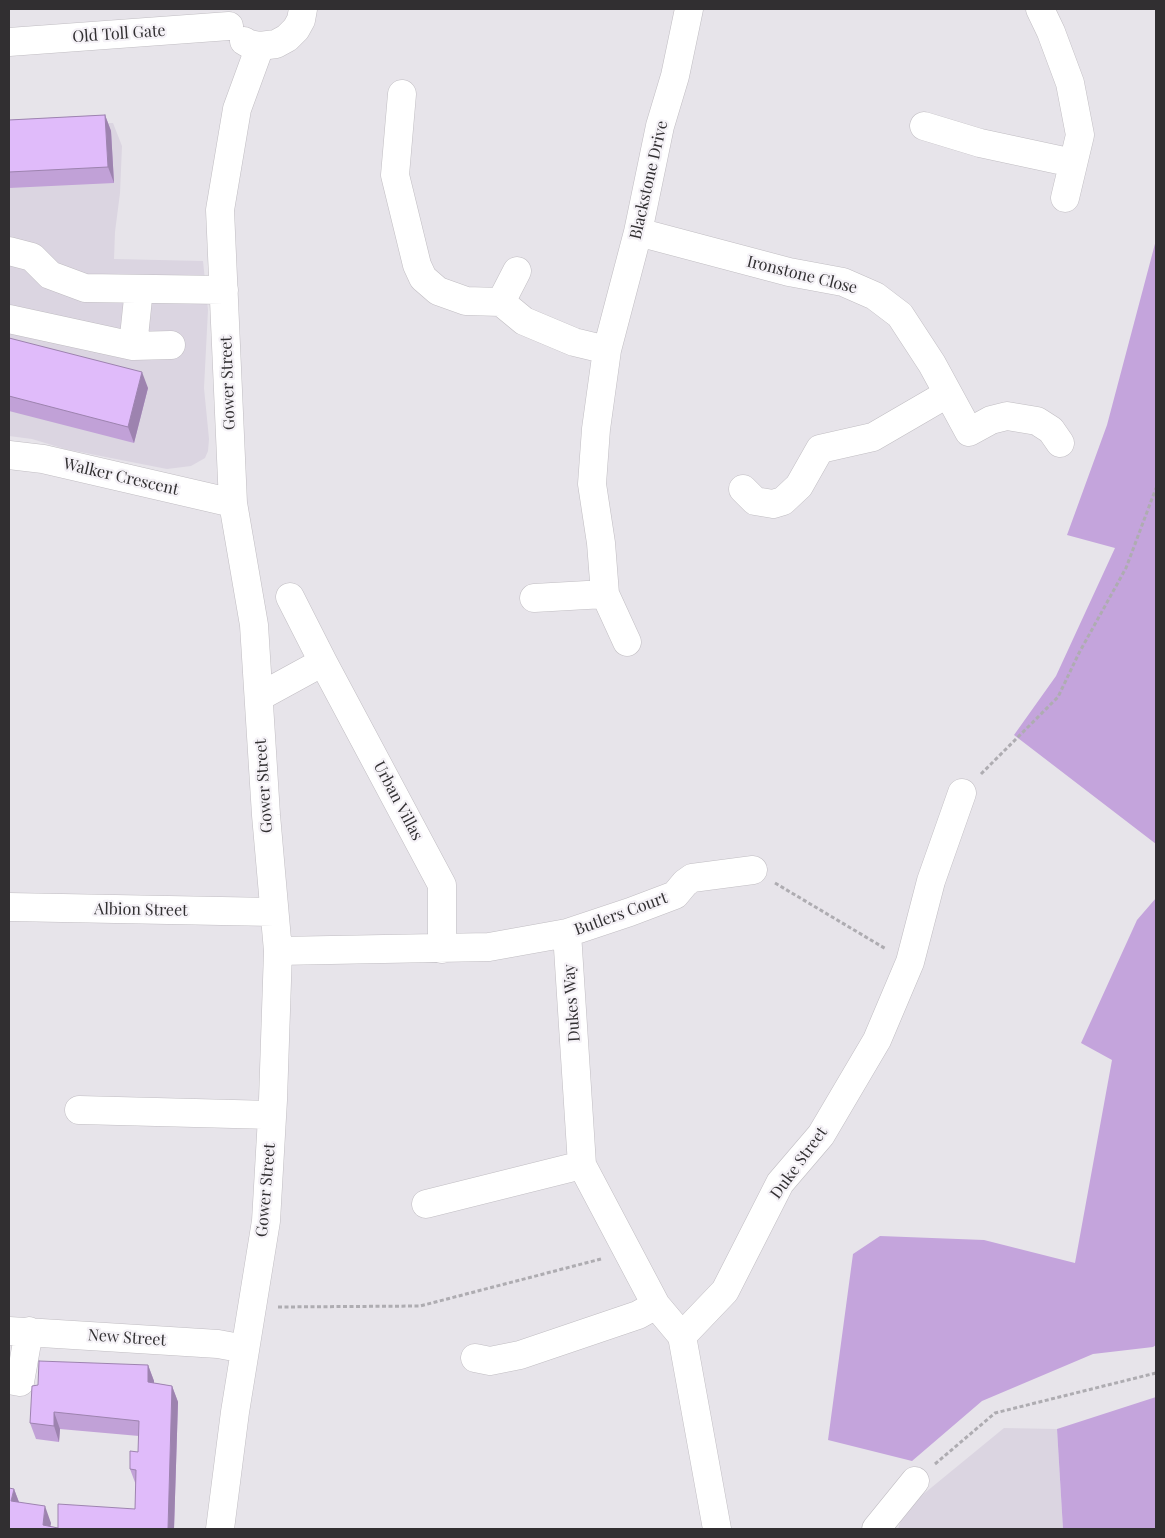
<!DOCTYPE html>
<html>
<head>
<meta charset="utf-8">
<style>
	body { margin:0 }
	#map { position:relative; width:1165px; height:1538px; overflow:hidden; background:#e7e4ea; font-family:"Playfair Display",serif }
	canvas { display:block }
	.frame { position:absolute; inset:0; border:10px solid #312f31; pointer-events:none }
</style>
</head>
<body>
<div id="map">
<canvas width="1165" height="1538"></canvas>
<div class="frame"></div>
</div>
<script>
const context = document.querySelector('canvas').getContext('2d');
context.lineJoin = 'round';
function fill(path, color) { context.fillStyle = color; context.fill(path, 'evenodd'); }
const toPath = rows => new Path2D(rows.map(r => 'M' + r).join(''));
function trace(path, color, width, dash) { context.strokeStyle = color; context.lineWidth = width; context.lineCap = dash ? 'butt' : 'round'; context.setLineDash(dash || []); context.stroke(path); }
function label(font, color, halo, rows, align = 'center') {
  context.font = font + ' "Playfair Display",serif'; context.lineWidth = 4.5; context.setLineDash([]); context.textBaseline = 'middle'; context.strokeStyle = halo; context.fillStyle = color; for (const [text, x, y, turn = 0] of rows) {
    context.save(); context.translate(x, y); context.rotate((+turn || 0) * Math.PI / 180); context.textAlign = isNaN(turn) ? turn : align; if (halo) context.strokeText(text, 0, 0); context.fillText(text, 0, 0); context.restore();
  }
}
const built = toPath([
	[113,123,122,146,120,193,115,232,114,259,203,261,208,310,204,388,209,439,208,451,205,458,191,466,167,469,65,449,32,439,9,436,9,124],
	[1004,1428,1057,1429,1063,1529,898,1529,904,1510]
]);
const green = toPath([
	[1156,240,1156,844,1014,735,1056,676,1115,548,1067,535,1107,425],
	[1156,898,1156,1345,1153,1347,1093,1354,982,1401,912,1461,828,1440,853,1254,880,1236,984,1240,1075,1263,1112,1060,1081,1043,1137,920],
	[1156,1397,1156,1529,1063,1529,1057,1429]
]);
const path = toPath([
	[981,774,1058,697,1079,653,1126,568,1156,488],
	[775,883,886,949],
	[278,1307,420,1306,601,1259],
	[935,1464,995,1413,1156,1373]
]);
const minor = toPath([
	[1040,9,1051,32,1070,83,1080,135,1065,198],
	[244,41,249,44,260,46,276,44,287,38,296,29,301,20,303,9],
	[9,42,229,26],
	[402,94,395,175,417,265,423,278,438,291,466,301,501,302,524,321,574,342,607,350],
	[924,126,980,143,1073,163],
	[638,232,789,272,843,282,875,296,900,315,932,364,969,432,991,420,1007,416,1037,421,1051,430,1060,443],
	[9,251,32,257,50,275,85,288,224,290],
	[501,302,517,271],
	[9,319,133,346,171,345],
	[133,346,139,289],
	[9,455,43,459,233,503],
	[743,489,755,501,773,504,783,501,799,486,820,449,873,437,947,394],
	[290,597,323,662,442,885,442,949],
	[534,598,605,594],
	[627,642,605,594,601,543,592,484,596,429,607,350,638,232,660,126,675,76,689,9],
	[259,697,323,662],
	[9,907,274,912],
	[567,933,582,1165,656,1305,682,1336],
	[278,951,489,947,567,933,630,912,675,895,685,883,692,878,753,870],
	[79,1110,272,1115],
	[426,1204,582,1165],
	[9,1331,218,1344,245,1349],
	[475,1358,490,1361,520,1355,638,1315,656,1305],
	[9,1380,20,1382,29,1331],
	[220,1529,235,1412,266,1221,273,1100,278,951,266,815,254,625,233,503,220,210,237,109,260,46],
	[717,1529,682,1336,725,1291,780,1183,821,1135,877,1040,910,962,931,881,962,793],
	[876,1529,915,1481]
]);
const wall = toPath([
	[105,115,111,131,114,183,9,188,9,120],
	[9,338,148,388,134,443,9,411],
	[148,1365,154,1381,154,1383,172,1386,178,1402,174,1529,9,1529,14,1489,19,1502,51,1523,50,1526,58,1528,135,1509,136,1485,130,1469,138,1452,139,1436,60,1429,59,1442,36,1439,30,1423,38,1385]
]);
const shadedWall = toPath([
	[105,115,111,131,114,183,108,167],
	[142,372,148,388,134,443,128,427],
	[148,1365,154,1381,154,1398,148,1382],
	[172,1386,178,1402,174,1529,168,1529],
	[54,1412,60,1429,59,1442,54,1426],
	[14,1489,20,1505,11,1501],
	[45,1506,51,1523,50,1529,43,1525]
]);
const building = toPath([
	[105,115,108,167,9,172,9,120,105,115],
	[9,338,142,372,128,427,9,396,9,338],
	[39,1361,148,1365,148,1382,172,1386,168,1529,9,1529,9,1488,14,1489,11,1501,45,1506,43,1525,58,1528,58,1504,135,1509,136,1470,130,1469,130,1451,138,1452,139,1421,54,1412,54,1426,30,1423,32,1386,38,1385,39,1361]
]);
const streetNames = [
	["Old Toll Gate",119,34,-4],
	["Blackstone Drive",649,180,-77],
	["Ironstone Close",802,275,14],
	["Gower Street",228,383,-92],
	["Walker Crescent",121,477,13],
	["Gower Street",264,786,-94],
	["Urban Villas",398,801,62],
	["Albion Street",141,910,1],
	["Butlers Court",621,914,-20],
	["Dukes Way",572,1003,-94],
	["Duke Street",799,1163,-54],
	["Gower Street",266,1190,-85],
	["New Street",127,1338,4]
];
fill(built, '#dbd5e1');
fill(green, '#c4a4dc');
trace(minor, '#c0bdc2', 29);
trace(path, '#aeacb1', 3, [4, 2.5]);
trace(minor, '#fff', 28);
fill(wall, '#c1a1d7');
fill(shadedWall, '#9d83af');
fill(building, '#e0bbfa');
trace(building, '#9d83af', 1);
label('16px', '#312f31', '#f5f2f7', streetNames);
</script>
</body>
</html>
